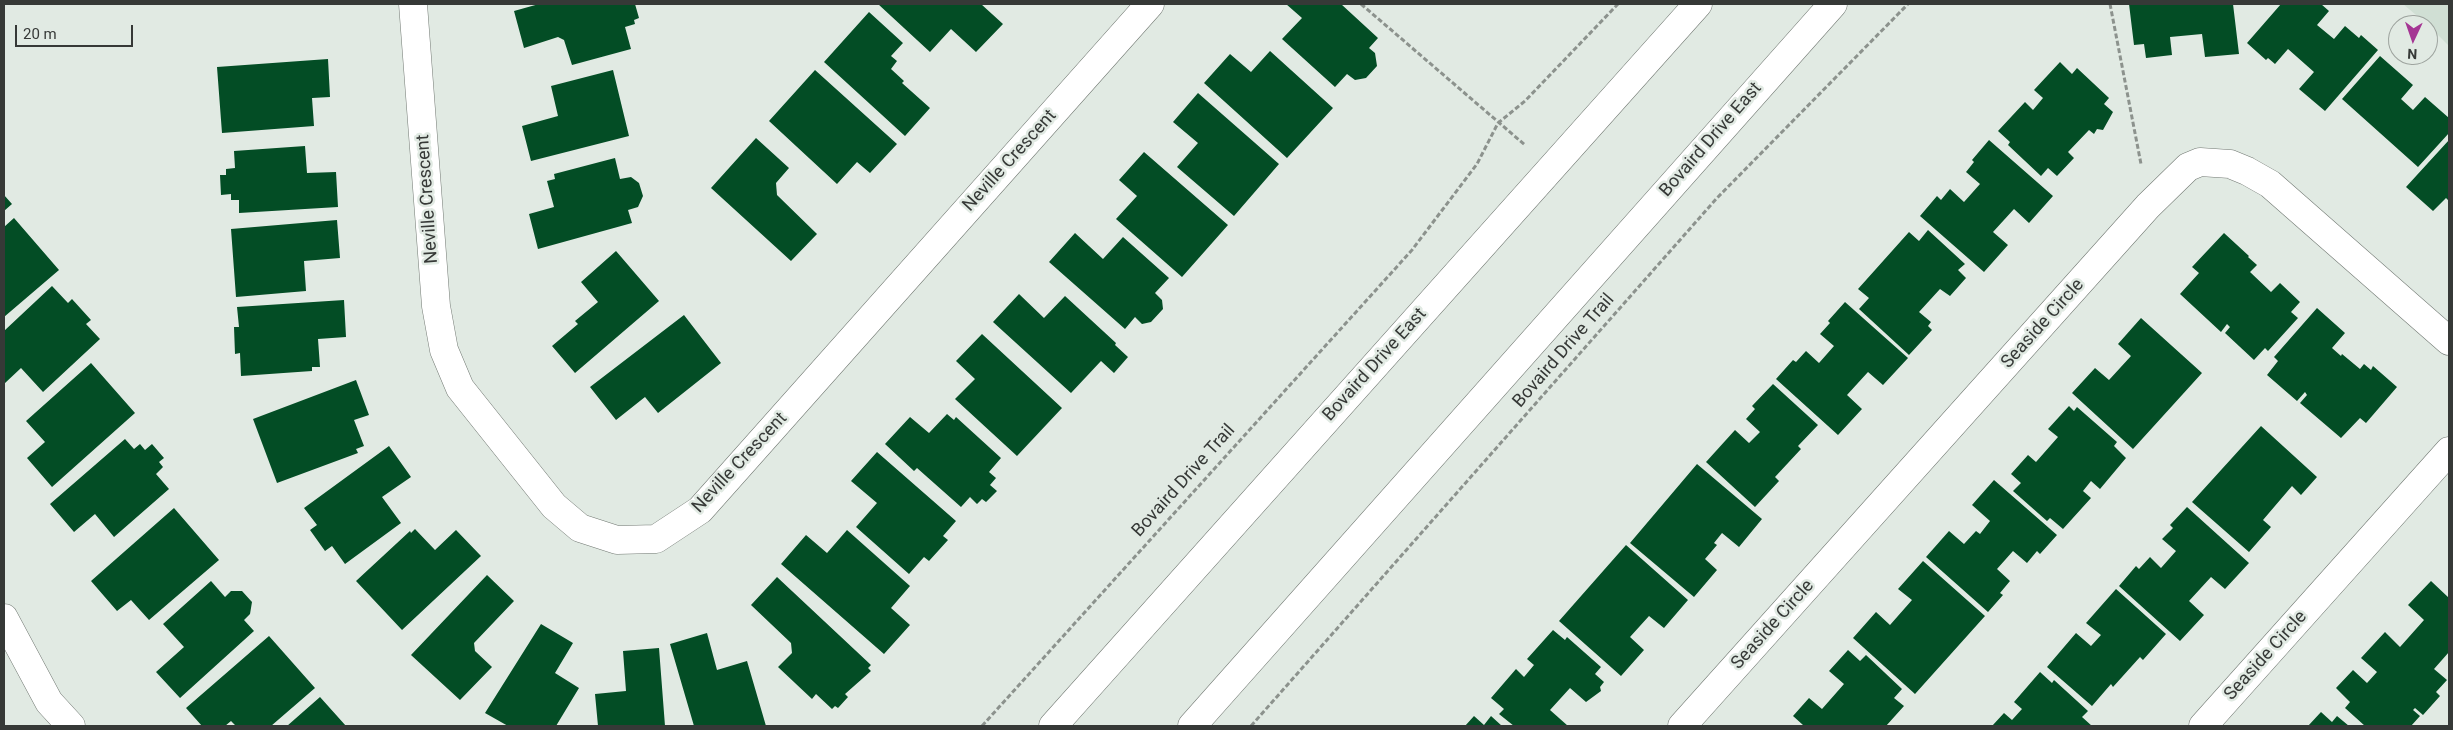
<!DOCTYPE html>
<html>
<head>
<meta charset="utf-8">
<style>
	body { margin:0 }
	#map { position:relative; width:2453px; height:730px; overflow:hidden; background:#e1eae3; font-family:Roboto,sans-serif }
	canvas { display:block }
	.frame { position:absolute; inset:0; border:5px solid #363937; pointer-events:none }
	.north { position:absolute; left:2388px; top:15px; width:50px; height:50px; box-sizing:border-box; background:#e1eae3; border:1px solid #9da39e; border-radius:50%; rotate:183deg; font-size:14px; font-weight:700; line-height:20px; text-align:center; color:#363937 }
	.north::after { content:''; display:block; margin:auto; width:18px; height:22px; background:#a53694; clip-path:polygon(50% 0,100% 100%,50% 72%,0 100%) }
	.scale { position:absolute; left:15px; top:25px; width:118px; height:22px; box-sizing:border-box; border:2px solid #363937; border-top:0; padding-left:6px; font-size:15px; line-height:18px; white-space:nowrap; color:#363937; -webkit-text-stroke:4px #e1eae3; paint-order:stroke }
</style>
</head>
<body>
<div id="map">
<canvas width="2453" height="730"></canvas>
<div class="frame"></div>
<div class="north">N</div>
<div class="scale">20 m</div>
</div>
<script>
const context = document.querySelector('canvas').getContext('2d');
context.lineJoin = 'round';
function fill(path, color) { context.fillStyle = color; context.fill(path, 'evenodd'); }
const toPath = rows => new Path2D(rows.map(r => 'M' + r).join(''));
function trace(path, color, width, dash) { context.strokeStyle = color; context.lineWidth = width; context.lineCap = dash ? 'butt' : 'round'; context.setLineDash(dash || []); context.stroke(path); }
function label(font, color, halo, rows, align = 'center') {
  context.font = font + ' Roboto,sans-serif'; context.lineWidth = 5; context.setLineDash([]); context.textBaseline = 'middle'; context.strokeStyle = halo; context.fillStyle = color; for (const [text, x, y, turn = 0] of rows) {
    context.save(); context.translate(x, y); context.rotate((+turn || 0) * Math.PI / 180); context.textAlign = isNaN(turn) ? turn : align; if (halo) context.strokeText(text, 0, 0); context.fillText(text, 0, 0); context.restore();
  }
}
const built = toPath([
	[2403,4,2449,4,2449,46,2428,25]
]);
const building = toPath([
	[539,4,635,4,639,18,634,20,635,24,625,27,631,49,572,65,564,40,558,37,524,48,514,11],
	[878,4,981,4,1003,24,976,52,951,29,930,52],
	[1286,4,1341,4,1378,38,1369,48,1375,53,1377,66,1366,78,1355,80,1347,74,1335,87,1282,39,1302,18],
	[2129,4,2233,4,2239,54,2205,57,2202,34,2170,37,2172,55,2146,58,2144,44,2134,45],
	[2281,4,2321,4,2329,11,2317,25,2334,39,2345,26,2359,38,2361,35,2378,50,2325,111,2299,89,2314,72,2288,49,2275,64,2268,58,2266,60,2247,43],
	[869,12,903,43,891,56,897,61,891,69,904,81,902,83,930,108,905,136,824,62],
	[1270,51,1333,108,1287,158,1204,83,1230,54,1251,72],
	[2380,56,2413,85,2401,99,2413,110,2425,97,2449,118,2449,133,2418,167,2342,99],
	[328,59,330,97,312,98,314,126,222,133,217,67],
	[2060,62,2072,74,2077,68,2109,98,2104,104,2113,112,2103,130,2097,129,2094,134,2089,130,2068,152,2074,158,2057,176,2048,168,2041,176,2008,145,2010,142,1998,131,2025,102,2033,110,2043,98,2034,90],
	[613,70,629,136,531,161,522,126,558,116,551,86],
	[815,70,897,144,870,173,857,162,837,184,769,121],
	[1198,93,1279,164,1234,216,1177,167,1198,143,1173,122],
	[756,138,789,168,776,183,777,195,817,234,791,261,711,188],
	[1989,140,2053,196,2029,223,2014,209,1993,232,2008,245,1984,272,1920,216,1937,196,1941,200,1950,189,1964,202,1980,184,1966,172,1974,162,1972,160],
	[2449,140,2449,201,2446,198,2433,211,2406,187],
	[305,146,307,173,336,172,338,207,239,213,239,200,231,200,231,194,221,195,220,175,226,175,226,169,235,168,234,151],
	[1144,152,1228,225,1182,277,1116,219,1137,196,1119,180],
	[615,158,620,179,631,177,639,183,643,196,638,207,628,210,632,223,538,249,529,214,554,207,547,181,555,179,554,174],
	[4,195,12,204,4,211],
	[14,218,59,270,4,317,4,227],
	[337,220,340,258,304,261,306,291,236,297,231,229],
	[1928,230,1965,264,1958,270,1966,278,1950,296,1940,289,1919,312,1931,322,1928,326,1932,330,1909,355,1859,309,1869,298,1858,289,1909,232,1919,241],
	[1075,233,1103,259,1123,237,1169,278,1155,293,1162,300,1163,309,1151,322,1142,324,1135,317,1125,329,1049,262],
	[2224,233,2249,256,2248,257,2257,265,2250,272,2271,292,2280,283,2300,302,2291,312,2298,318,2268,351,2265,348,2254,360,2225,333,2230,327,2227,324,2221,332,2180,294,2199,273,2192,267],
	[616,251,659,301,575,373,552,346,578,324,575,321,598,302,581,282],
	[52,286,68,303,72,299,91,320,86,324,100,339,43,392,21,368,4,384,4,331],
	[1019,294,1044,318,1065,296,1116,343,1115,345,1128,357,1114,373,1101,361,1071,393,993,322],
	[344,300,346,337,318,339,320,367,312,367,312,371,241,376,240,353,235,354,234,327,239,327,237,307],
	[1845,302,1908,358,1883,385,1868,372,1847,395,1862,409,1838,435,1776,379,1793,360,1796,362,1806,351,1819,363,1834,346,1820,334,1830,323,1828,321],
	[2317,308,2345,333,2332,348,2341,356,2342,354,2360,369,2364,364,2371,370,2373,366,2397,387,2366,423,2360,418,2341,438,2300,403,2307,395,2305,392,2297,401,2267,375,2278,361,2274,357],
	[684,315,721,363,658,413,645,397,616,420,590,387],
	[2141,318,2202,373,2133,449,2072,393,2095,368,2109,380,2131,356,2118,344],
	[982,334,1062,408,1017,456,955,399,975,379,956,361],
	[91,363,135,413,52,487,27,458,45,442,26,421],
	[356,380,369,415,354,420,364,446,356,449,358,453,277,483,253,419],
	[1773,384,1818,425,1798,446,1801,449,1775,477,1779,481,1755,507,1706,462,1735,430,1749,443,1760,432,1746,419,1755,409,1752,406],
	[2069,406,2074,411,2077,407,2117,442,2114,446,2126,458,2100,489,2091,481,2083,491,2091,498,2063,529,2050,518,2047,521,2013,491,2021,483,2011,474,2028,455,2036,462,2058,437,2048,429],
	[947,414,954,420,956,417,1001,458,989,472,996,478,990,485,997,491,986,502,982,499,977,504,970,497,961,507,917,468,914,471,885,444,910,417,929,433],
	[2261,426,2317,477,2301,495,2292,486,2263,520,2271,527,2249,552,2192,502],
	[125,439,134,449,140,444,145,450,152,444,164,458,159,462,163,467,156,474,169,489,114,537,95,514,74,532,50,504],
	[389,446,411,477,382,497,401,523,345,564,332,546,325,551,310,530,317,525,304,508],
	[877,452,956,521,943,536,948,540,929,561,924,557,909,574,856,527,877,503,851,481],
	[1697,464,1762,519,1739,547,1722,533,1714,543,1717,545,1705,559,1717,570,1694,597,1630,543],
	[1994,480,2057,535,2040,554,2037,551,2027,563,2013,551,1997,569,2010,581,2000,593,2003,595,1988,612,1926,557,1949,531,1964,544,1976,531,1980,534,1990,521,1972,505],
	[2187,507,2249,563,2225,589,2211,577,2189,601,2204,615,2180,641,2119,586,2136,566,2139,569,2150,557,2161,568,2176,551,2162,539,2173,528,2170,525],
	[174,508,219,560,149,620,131,600,117,611,91,581],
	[415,529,435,550,456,530,481,556,402,630,356,581,410,531,411,533],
	[847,530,910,586,891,608,910,625,884,654,781,564,806,535,827,553],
	[1626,545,1688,600,1664,628,1649,616,1630,637,1644,650,1621,676,1559,621],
	[1923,561,1985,616,1915,694,1853,638,1876,612,1890,625,1912,600,1898,589],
	[487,575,514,601,474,643,475,651,492,667,460,700,411,655],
	[777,577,871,665,868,668,871,671,845,694,848,697,838,708,835,706,832,709,816,694,812,699,778,667,792,653,791,643,751,605],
	[211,581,225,597,231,591,242,591,252,602,250,614,244,620,254,631,180,698,156,672,184,647,163,624],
	[2431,581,2449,598,2449,652,2434,669,2447,680,2436,692,2440,696,2423,715,2415,708,2413,710,2420,716,2411,726,2365,726,2345,708,2350,702,2336,688,2353,670,2367,683,2377,672,2361,658,2385,632,2400,647,2424,620,2408,605],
	[2116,589,2166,634,2143,660,2140,657,2113,687,2111,684,2092,706,2047,667,2076,633,2091,646,2101,635,2086,623],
	[541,624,573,643,555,673,579,688,556,726,508,726,485,713],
	[1553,630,1565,640,1567,637,1601,667,1595,674,1604,682,1600,687,1601,691,1586,702,1570,688,1550,710,1568,726,1514,726,1499,714,1504,709,1491,698,1516,669,1524,677,1534,665,1527,659],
	[707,633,717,670,747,661,766,726,694,726,670,644],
	[269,636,315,688,271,726,236,726,231,721,225,726,202,726,186,708],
	[659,648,665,726,598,726,595,694,626,691,623,651],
	[1848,650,1860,661,1866,655,1902,689,1894,698,1904,706,1886,726,1802,726,1803,725,1793,716,1809,698,1822,709,1844,684,1829,671],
	[2040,672,2052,683,2054,680,2088,711,2082,717,2092,726,1992,726,2004,713,2012,720,2022,709,2014,702],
	[320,697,346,726,287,726],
	[2321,712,2332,722,2337,716,2349,726,2308,726],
	[1474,716,1484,725,1491,716,1502,726,1465,726]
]);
const path = toPath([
	[1361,4,1525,145],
	[2110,4,2141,164],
	[982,726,1412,250,1477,164,1498,123,1525,101,1618,4],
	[1251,726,1717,198,1908,4]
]);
const street = toPath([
	[413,4,436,306,444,350,460,388,554,506,580,528,617,540,656,539,700,510,1150,4],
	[4,618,49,702,71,726],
	[1682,726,2148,206,2188,167,2200,162,2230,164,2247,171,2270,184,2449,341],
	[2203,726,2449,451]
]);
const secondary = toPath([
	[1053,726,1698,4],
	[1192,726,1833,4]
]);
const streetNames = [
	["Bovaird Drive East",1711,140,-49],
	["Neville Crescent",1010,161,-48],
	["Neville Crescent",428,199,-94],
	["Seaside Circle",2043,324,-48],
	["Bovaird Drive Trail",1564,351,-49],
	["Bovaird Drive East",1375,365,-48],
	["Neville Crescent",740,463,-47],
	["Bovaird Drive Trail",1184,481,-48],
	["Seaside Circle",1773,625,-48],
	["Seaside Circle",2266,656,-48]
];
fill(built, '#d0dfd4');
fill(building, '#034d25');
trace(street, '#727973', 29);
trace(secondary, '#727973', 29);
trace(path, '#8c928d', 3, [5, 2.5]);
trace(street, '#fff', 28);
trace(secondary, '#fff', 28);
label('18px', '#363937', '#e1eae3', streetNames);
</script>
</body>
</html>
